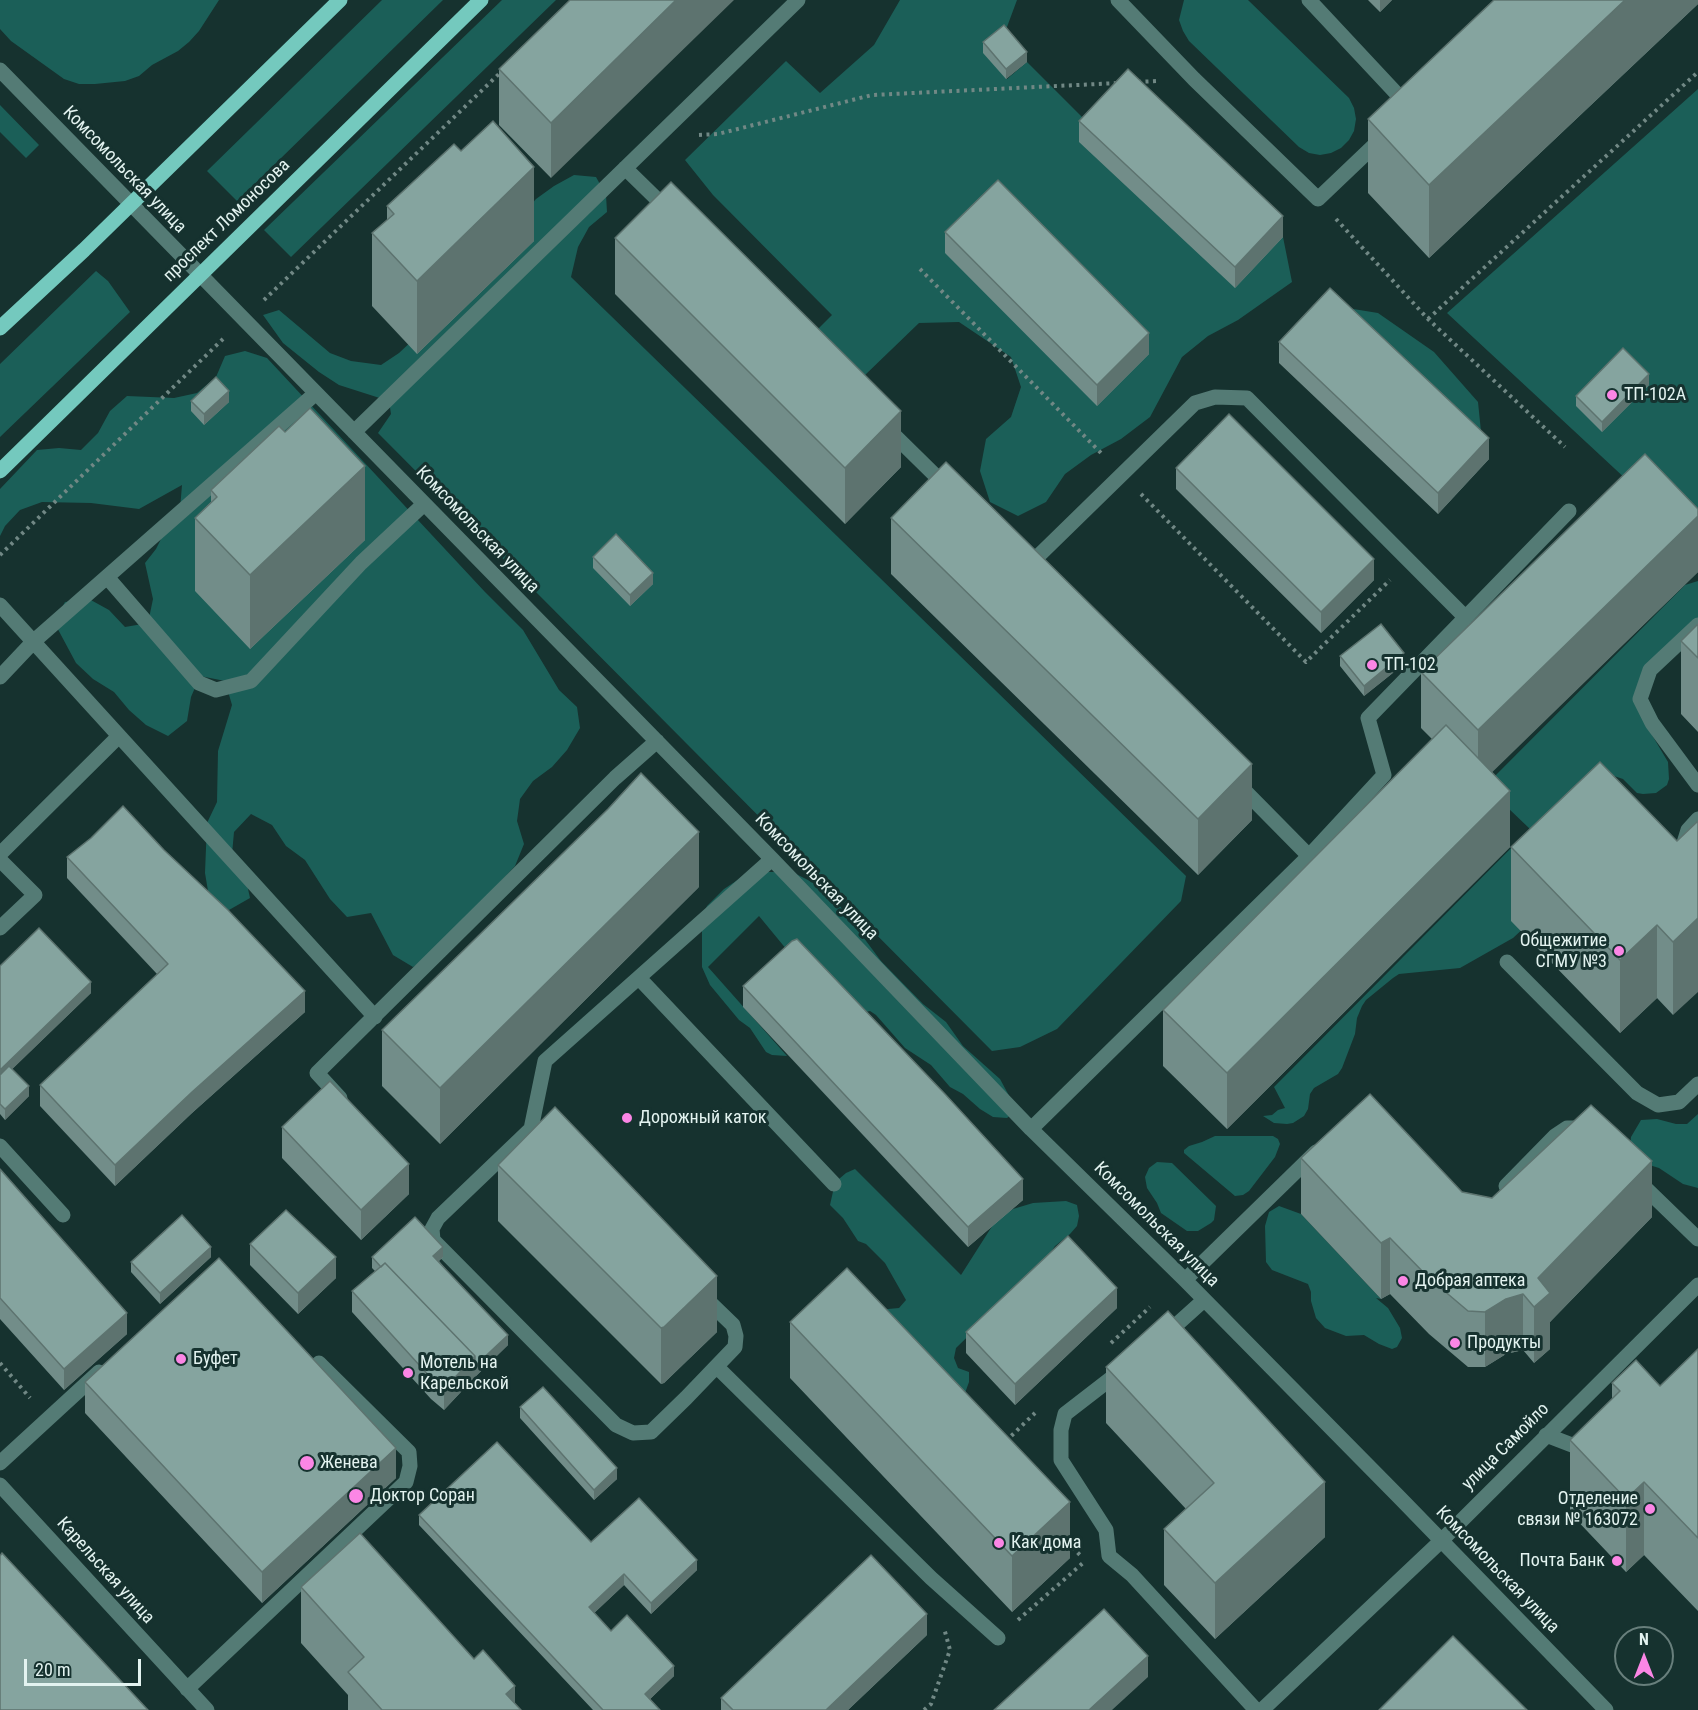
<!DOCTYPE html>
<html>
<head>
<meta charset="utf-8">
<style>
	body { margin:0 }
	#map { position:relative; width:1698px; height:1710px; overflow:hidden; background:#16322f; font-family:"Roboto Condensed",sans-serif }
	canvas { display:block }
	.north { position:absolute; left:1614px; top:1626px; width:60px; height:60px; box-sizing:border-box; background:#16322f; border:2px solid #687f7c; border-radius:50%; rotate:0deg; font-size:16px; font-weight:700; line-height:24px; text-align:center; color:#e3f3f0 }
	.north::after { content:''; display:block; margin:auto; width:21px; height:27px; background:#fb86e5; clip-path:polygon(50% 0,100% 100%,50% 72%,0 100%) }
	.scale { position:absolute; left:24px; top:1659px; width:117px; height:27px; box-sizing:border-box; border:3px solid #e3f3f0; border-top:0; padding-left:8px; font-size:18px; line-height:21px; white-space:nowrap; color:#e3f3f0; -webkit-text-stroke:4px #16322f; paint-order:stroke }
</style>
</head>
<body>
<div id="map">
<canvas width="1698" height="1710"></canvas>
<div class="north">N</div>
<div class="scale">20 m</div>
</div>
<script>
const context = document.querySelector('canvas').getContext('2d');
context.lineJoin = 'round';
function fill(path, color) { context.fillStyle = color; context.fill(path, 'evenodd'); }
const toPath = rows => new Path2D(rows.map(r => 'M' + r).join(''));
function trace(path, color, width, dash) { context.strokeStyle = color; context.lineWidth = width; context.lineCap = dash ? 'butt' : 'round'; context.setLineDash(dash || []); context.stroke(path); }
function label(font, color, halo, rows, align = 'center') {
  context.font = font + ' "Roboto Condensed",sans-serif'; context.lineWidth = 6; context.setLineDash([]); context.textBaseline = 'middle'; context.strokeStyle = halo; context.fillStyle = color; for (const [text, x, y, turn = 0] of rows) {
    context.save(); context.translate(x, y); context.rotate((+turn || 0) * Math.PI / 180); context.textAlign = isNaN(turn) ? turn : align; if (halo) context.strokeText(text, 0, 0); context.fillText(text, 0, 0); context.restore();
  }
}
const green = toPath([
	[0,0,219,0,199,31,189,42,178,51,152,65,139,76,125,81,95,84,79,84,64,79,11,41,0,29],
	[382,0,443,0,237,201,207,171],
	[502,0,556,0,291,257,264,230],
	[900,0,1017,0,1004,35,1007,79,1027,62,1086,121,1283,237,1292,282,1238,320,1208,336,1182,357,1150,417,1121,439,1091,455,1065,474,1046,502,1018,516,990,502,980,471,986,439,1011,417,1021,387,1011,357,959,322,919,323,864,376,807,340,832,315,713,195,685,160,786,61,820,93,874,45],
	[1184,0,1248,0,1349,98,1354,108,1356,119,1354,131,1349,140,1341,148,1331,153,1320,155,1309,153,1299,147,1189,41,1183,31,1179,20],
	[1698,89,1698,546,1447,313],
	[0,105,39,145,26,158,0,132],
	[574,175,596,177,606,195,607,212,589,227,578,247,571,277,1186,876,1181,901,1057,1029,1020,1047,992,1051,378,433,391,414,389,401,339,385,319,372,283,343,263,315,279,310,330,353,351,361,381,365,399,353,415,338,536,199,554,186],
	[96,271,108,281,130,312,0,437,0,364],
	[1341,307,1378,313,1434,352,1478,402,1482,441],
	[245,351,267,358,485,592,523,630,559,690,577,707,580,728,567,750,552,767,533,781,520,799,517,821,524,844,515,866,432,955,413,967,393,955,371,913,347,917,330,899,305,860,286,846,272,825,251,814,234,832,232,854,245,875,250,898,229,910,209,897,205,873,207,823,217,802,218,751,232,705,225,681,200,676,191,697,187,721,168,736,146,725,129,710,114,692,93,679,76,663,54,622,65,602,89,599,109,610,125,627,148,623,153,599,145,563,156,549,167,527,180,509,182,485,139,509,91,503,42,502,20,510,5,526,0,536,0,489,37,450,59,448,81,450,98,433,110,411,127,396,174,398,197,393,216,377,225,356],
	[1698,581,1698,630,1647,672,1647,711,1652,735,1668,762,1669,779,1667,785,1656,793,1643,794,1637,793,1623,779,1611,775,1527,925,1513,938,1460,968,1399,974,1393,978,1366,1000,1362,1006,1357,1018,1355,1034,1342,1068,1338,1074,1314,1088,1310,1094,1308,1109,1304,1116,1293,1123,1287,1124,1274,1123,1263,1116,1272,1115,1278,1110,1285,1108,1274,1087,1530,829,1485,786,1685,585],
	[765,872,792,872,824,888,831,894,881,961,923,1004,946,1022,963,1046,1000,1079,1013,1103,1013,1113,1007,1118,993,1117,980,1109,963,1094,950,1087,931,1065,905,1048,876,1015,870,1011,862,1013,787,950,759,916,708,967,787,1056,772,1055,766,1052,750,1028,739,1020,710,985,702,967,702,928,704,913,707,906,724,889,739,879],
	[1698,1114,1698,1188,1683,1184,1659,1168,1646,1164,1630,1146,1631,1137,1641,1120,1657,1119,1676,1124,1687,1124],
	[1215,1136,1273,1136,1278,1139,1280,1144,1275,1157,1249,1191,1243,1195,1235,1196,1184,1153,1184,1150,1189,1146,1202,1142],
	[1157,1162,1172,1163,1216,1206,1214,1220,1211,1223,1198,1231,1187,1231,1161,1213,1157,1203,1147,1188,1145,1177,1149,1168],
	[855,1169,961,1275,996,1220,1013,1209,1033,1203,1066,1201,1077,1205,1079,1216,1077,1226,1070,1234,1055,1246,1044,1262,956,1348,954,1358,958,1368,969,1372,969,1382,965,1393,877,1310,899,1308,906,1300,885,1263,866,1244,858,1241,843,1218,830,1205,834,1187,839,1179,846,1173],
	[1279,1206,1301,1214,1381,1299,1376,1298,1388,1308,1400,1328,1402,1338,1397,1347,1392,1349,1379,1344,1364,1335,1346,1336,1325,1328,1316,1318,1311,1301,1311,1292,1308,1284,1272,1270,1266,1262,1265,1226,1269,1212]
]);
const path = toPath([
	[1138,82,1157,81],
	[699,135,718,134,872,95,1118,83],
	[1336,219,1428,319,1565,447],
	[920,269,1102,454],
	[264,300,501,72],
	[1428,319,1698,72],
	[1141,494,1306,662,1390,580],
	[0,555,224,338],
	[1111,1343,1150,1307],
	[0,1363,30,1398],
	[1006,1441,1035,1413],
	[1067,1542,1081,1556],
	[1018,1620,1083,1563],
	[924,1710,931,1704,950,1650,944,1628]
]);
const minor = toPath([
	[1118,0,1194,79,1318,199,1382,138],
	[1309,0,1410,108],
	[0,70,772,859,1031,1129,1185,1280,1400,1498,1606,1710],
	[625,168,669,211],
	[888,429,948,488],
	[354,432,798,0],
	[1027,567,1195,403,1215,397,1247,398,1465,617],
	[107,577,199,683,216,690,251,681,361,563,424,504],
	[0,605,375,1017],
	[1698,625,1650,670,1640,699,1652,723,1698,785],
	[0,677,34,641,316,393],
	[1238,784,1309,856],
	[1686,848,1684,843,1688,830,1698,819],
	[0,854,119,736],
	[0,860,35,895,0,928],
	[1507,962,1637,1093,1658,1105,1679,1102,1698,1084],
	[639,978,834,1184],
	[340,1098,317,1073,615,778,657,741],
	[1031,1129,1309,856,1384,775,1368,718,1569,511],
	[0,1146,63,1215],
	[1638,1181,1698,1239],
	[1506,1186,1555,1136,1567,1128,1582,1128],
	[1185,1280,1316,1152],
	[703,1296,733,1325,736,1336,735,1347,686,1398,651,1432,633,1433,616,1425,433,1240,432,1229,438,1218,531,1129,545,1061,772,859],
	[1164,1336,1204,1300],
	[717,1367,931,1578,998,1638],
	[1122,1370,1065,1414,1061,1430,1061,1460,1106,1530,1109,1556,1132,1575,1256,1710],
	[1546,1435,1572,1445,1591,1445],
	[0,1463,99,1372],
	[0,1485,207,1710],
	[187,1689,406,1482,410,1466,409,1452,319,1363],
	[1262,1710,1441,1541,1698,1285]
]);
const major = toPath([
	[0,328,84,250,340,0],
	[0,471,481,0]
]);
const wall = toPath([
	[570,0,551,178,499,125,499,69],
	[1368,0,1392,0,1380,12],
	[1698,0,1698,4,1429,258,1368,193,1368,119],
	[983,42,1027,62,1006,79,983,53],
	[1079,121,1283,237,1235,288,1079,142],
	[387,206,534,241,417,354,372,306,372,233,387,220],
	[945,232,1149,354,1097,406,945,253],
	[615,238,901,467,845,524,615,294],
	[1279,342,1489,459,1438,514,1279,363],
	[1649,385,1602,432,1576,406,1576,396],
	[191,401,229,402,204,425,191,411],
	[285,432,365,540,250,649,195,591,195,518,211,502,211,490],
	[1176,468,1374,580,1321,633,1176,489],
	[1698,509,1698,572,1491,772,1510,847,1227,1129,1163,1066,1163,1010,1432,739,1421,728,1421,672],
	[891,518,1252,820,1198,875,891,574],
	[593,557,653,584,630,606,593,568],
	[1698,624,1698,732,1681,714,1681,641],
	[1340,656,1404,664,1364,696,1340,666],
	[1677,841,1673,1015,1657,998,1620,1033,1511,921,1511,847],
	[67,857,305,1012,192,1113,115,1186,40,1106,40,1085,157,974,67,878],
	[699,887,440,1144,382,1086,382,1030],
	[0,966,91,993,12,1069,29,1096,5,1120,0,1114],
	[743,986,1023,1200,968,1247,743,1007],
	[282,1127,409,1194,361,1240,282,1158],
	[1301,1158,1492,1198,1652,1217,1550,1322,1550,1349,1534,1363,1523,1350,1506,1354,1485,1367,1468,1367,1429,1334,1390,1294,1381,1299,1301,1214],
	[498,1165,717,1332,664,1383,661,1384,498,1221],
	[0,1169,127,1334,64,1390,0,1319],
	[250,1244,336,1278,298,1314,250,1265],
	[211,1257,160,1304,131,1272,131,1262],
	[372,1257,443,1257,439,1261,508,1345,475,1377,444,1410,431,1399,352,1312,352,1291,375,1271,372,1268],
	[1117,1308,1015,1405,966,1353,966,1332],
	[790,1322,1070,1558,1012,1612,790,1378],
	[1698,1349,1698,1611,1644,1555,1626,1572,1570,1513,1570,1440,1612,1400,1612,1383,1660,1386],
	[1106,1367,1325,1537,1215,1639,1164,1585,1164,1529,1186,1509,1106,1423],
	[85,1382,396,1478,262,1603,85,1413],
	[520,1407,617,1479,594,1500,520,1418],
	[419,1515,591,1542,697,1570,651,1614,624,1585,594,1613,611,1631,674,1676,650,1699,660,1710,593,1710,419,1525],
	[301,1587,474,1659,521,1710,348,1710,348,1695,301,1643],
	[927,1635,848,1710,721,1710,721,1698]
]);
const shadedWall = toPath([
	[676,0,734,0,551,178,551,123],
	[1380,0,1392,0,1380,12],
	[1625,0,1698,0,1698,4,1429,258,1429,185],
	[1027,52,1027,62,1006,79,1006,69],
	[534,167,534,241,417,354,417,281],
	[1283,216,1283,237,1235,288,1235,267],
	[1149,333,1149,354,1097,406,1097,385],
	[1649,374,1649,385,1602,432,1602,422],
	[229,391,229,402,204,425,204,414],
	[901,411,901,467,845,524,845,468],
	[1489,438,1489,459,1438,514,1438,493],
	[365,466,365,540,250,649,250,575],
	[1698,516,1698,572,1478,786,1478,730],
	[1374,559,1374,580,1321,633,1321,612],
	[653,573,653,584,630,606,630,595],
	[1404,653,1404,664,1364,696,1364,686],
	[1252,764,1252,820,1198,875,1198,819],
	[1510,791,1510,847,1227,1129,1227,1073],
	[699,832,699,887,440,1144,440,1088],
	[1698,918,1698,992,1673,1015,1673,942],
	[1657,925,1657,998,1620,1033,1620,960],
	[91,982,91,993,0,1081,0,1070],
	[305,991,305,1012,192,1113,115,1186,115,1165,192,1092],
	[29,1086,29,1096,5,1120,5,1109],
	[1652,1161,1652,1217,1550,1322,1550,1349,1534,1363,1534,1307,1538,1278],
	[409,1164,409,1194,361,1240,361,1210],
	[1023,1179,1023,1200,968,1247,968,1227],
	[1390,1238,1390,1294,1381,1299,1381,1243],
	[211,1247,211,1257,160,1304,160,1293],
	[443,1247,443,1257,433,1266,433,1256],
	[336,1257,336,1278,298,1314,298,1293],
	[717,1276,717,1332,664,1383,661,1384,661,1328],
	[1117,1288,1117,1308,1015,1405,1015,1384],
	[1523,1294,1523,1350,1506,1354,1485,1367,1485,1312,1506,1299],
	[127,1313,127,1334,64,1390,64,1369],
	[508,1335,508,1345,475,1377,444,1410,444,1389,475,1356],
	[396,1448,396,1478,262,1603,262,1572],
	[617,1468,617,1479,594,1500,594,1490],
	[1325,1482,1325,1537,1215,1639,1215,1583],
	[1644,1482,1644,1555,1626,1572,1626,1499],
	[1070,1502,1070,1558,1012,1612,1012,1556],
	[697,1560,697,1570,651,1614,651,1603],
	[624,1574,624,1585,589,1618,589,1607],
	[927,1614,927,1635,848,1710,826,1710],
	[1148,1656,1148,1677,1112,1710,1089,1710],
	[674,1666,674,1676,645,1704,645,1694],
	[515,1686,515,1710,506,1694]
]);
const building = toPath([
	[570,0,676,0,551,123,499,69,570,0],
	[1494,0,1625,0,1429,185,1368,119,1494,0],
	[1004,25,1027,52,1006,69,983,42,1004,25],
	[1128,69,1283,216,1235,267,1079,121,1128,69],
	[493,121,534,167,417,281,372,233,394,214,387,206,454,144,461,151,493,121],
	[998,180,1149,333,1097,385,945,232,998,180],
	[671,182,901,411,845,468,615,238,671,182],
	[1330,288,1489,438,1438,493,1279,342,1330,288],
	[1623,348,1649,374,1602,422,1576,396,1623,348],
	[216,377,229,391,204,414,191,401,216,377],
	[310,408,365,466,250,575,195,518,217,497,211,490,279,426,285,432,310,408],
	[1229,414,1374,559,1321,612,1176,468,1229,414],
	[1645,454,1698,509,1698,516,1478,730,1421,672,1645,454],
	[946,462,1252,764,1198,819,891,518,946,462],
	[616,534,653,573,630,595,593,557,616,534],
	[1381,624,1404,653,1364,686,1340,656,1381,624],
	[1698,624,1698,658,1681,641,1698,624],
	[1446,725,1510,791,1227,1073,1163,1010,1446,725],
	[1600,762,1677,841,1698,821,1698,918,1673,942,1657,925,1620,960,1511,847,1600,762],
	[641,773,699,832,440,1088,382,1030,608,809,641,773],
	[123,806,164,850,228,910,305,991,192,1092,115,1165,40,1085,168,964,67,857,91,838,123,806],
	[39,928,91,982,0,1070,0,966,39,928],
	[797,939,945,1094,1023,1179,968,1227,743,986,792,941,797,939],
	[9,1066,29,1086,5,1109,0,1104,0,1075,9,1066],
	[330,1081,409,1164,361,1210,282,1127,330,1081],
	[1370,1094,1462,1192,1492,1198,1591,1105,1652,1161,1538,1278,1550,1293,1534,1307,1523,1294,1506,1299,1485,1312,1468,1311,1429,1278,1390,1238,1381,1243,1301,1158,1370,1094],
	[555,1107,717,1276,664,1327,661,1328,498,1165,555,1107],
	[0,1169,127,1313,64,1369,0,1298,0,1169],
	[286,1210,336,1257,298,1293,250,1244,286,1210],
	[182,1215,211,1247,160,1293,131,1262,182,1215],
	[415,1217,443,1247,433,1256,508,1335,475,1366,475,1356,385,1263,381,1267,372,1257,415,1217],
	[1068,1236,1117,1288,1015,1384,966,1332,1068,1236],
	[219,1258,396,1448,262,1572,85,1382,219,1258],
	[385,1263,475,1356,444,1389,431,1378,352,1291,385,1263],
	[847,1268,1070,1502,1012,1556,790,1322,847,1268],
	[1168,1311,1325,1482,1215,1583,1164,1529,1214,1483,1106,1367,1168,1311],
	[1698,1349,1698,1538,1644,1482,1626,1499,1570,1440,1620,1391,1612,1383,1636,1360,1660,1386,1698,1349],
	[543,1387,617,1468,594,1490,520,1407,543,1387],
	[497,1442,591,1542,639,1498,697,1560,651,1603,624,1574,589,1607,611,1631,627,1615,674,1666,645,1694,660,1710,603,1710,419,1515,497,1442],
	[360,1533,474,1659,483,1650,515,1686,506,1694,521,1710,382,1710,348,1672,364,1657,301,1587,360,1533],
	[2,1553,148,1710,0,1710,0,1556,2,1553],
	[871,1555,927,1614,826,1710,733,1710,721,1698,871,1555],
	[1104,1609,1148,1656,1089,1710,994,1710,1104,1609],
	[1453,1636,1527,1710,1379,1710,1453,1636]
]);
const markers = [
	[1612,395,6,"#fb86e5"],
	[1372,665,6,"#fb86e5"],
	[1619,951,6,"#fb86e5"],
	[627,1118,6,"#fb86e5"],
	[1403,1281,6,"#fb86e5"],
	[1455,1343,6,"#fb86e5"],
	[181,1359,6,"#fb86e5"],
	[408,1373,6,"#fb86e5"],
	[307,1463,8,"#fb86e5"],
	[356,1496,8,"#fb86e5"],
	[1650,1509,6,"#fb86e5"],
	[999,1543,6,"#fb86e5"],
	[1617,1561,6,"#fb86e5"]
];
const streetNames = [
	["Комсомольская улица",124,170,46],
	["проспект Ломоносова",227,221,-44],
	["Комсомольская улица",477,530,46],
	["Комсомольская улица",816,877,46],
	["Комсомольская улица",1156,1225,45],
	["улица Самойло",1506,1447,-45],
	["Комсомольская улица",1497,1570,46],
	["Карельская улица",105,1571,48]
];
const poiNames = [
	["ТП-102А",1624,395],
	["ТП-102",1384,665],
	["Общежитие",1607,941,"right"],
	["СГМУ №3",1607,962,"right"],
	["Дорожный каток",639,1118],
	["Добрая аптека",1415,1281],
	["Продукты",1467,1343],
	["Буфет",193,1359],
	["Мотель на",420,1363],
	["Карельской",420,1384],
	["Женева",320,1463],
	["Доктор Соран",370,1496],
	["Отделение",1638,1499,"right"],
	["связи № 163072",1638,1520,"right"],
	["Как дома",1011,1543],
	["Почта Банк",1605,1561,"right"]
];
fill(green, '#1b5f58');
trace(path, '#718885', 4, [3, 4.5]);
trace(minor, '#547b75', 15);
trace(major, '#74c9be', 15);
fill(wall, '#728d89');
fill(shadedWall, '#5d736f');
fill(building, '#85a49f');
trace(building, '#5d736f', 1.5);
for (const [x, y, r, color] of markers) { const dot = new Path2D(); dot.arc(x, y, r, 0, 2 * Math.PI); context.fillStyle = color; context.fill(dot); trace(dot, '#16322f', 2); }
label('18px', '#e3f3f0', '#16322f', streetNames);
label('18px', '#e3f3f0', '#16322f', poiNames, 'left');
</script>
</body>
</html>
